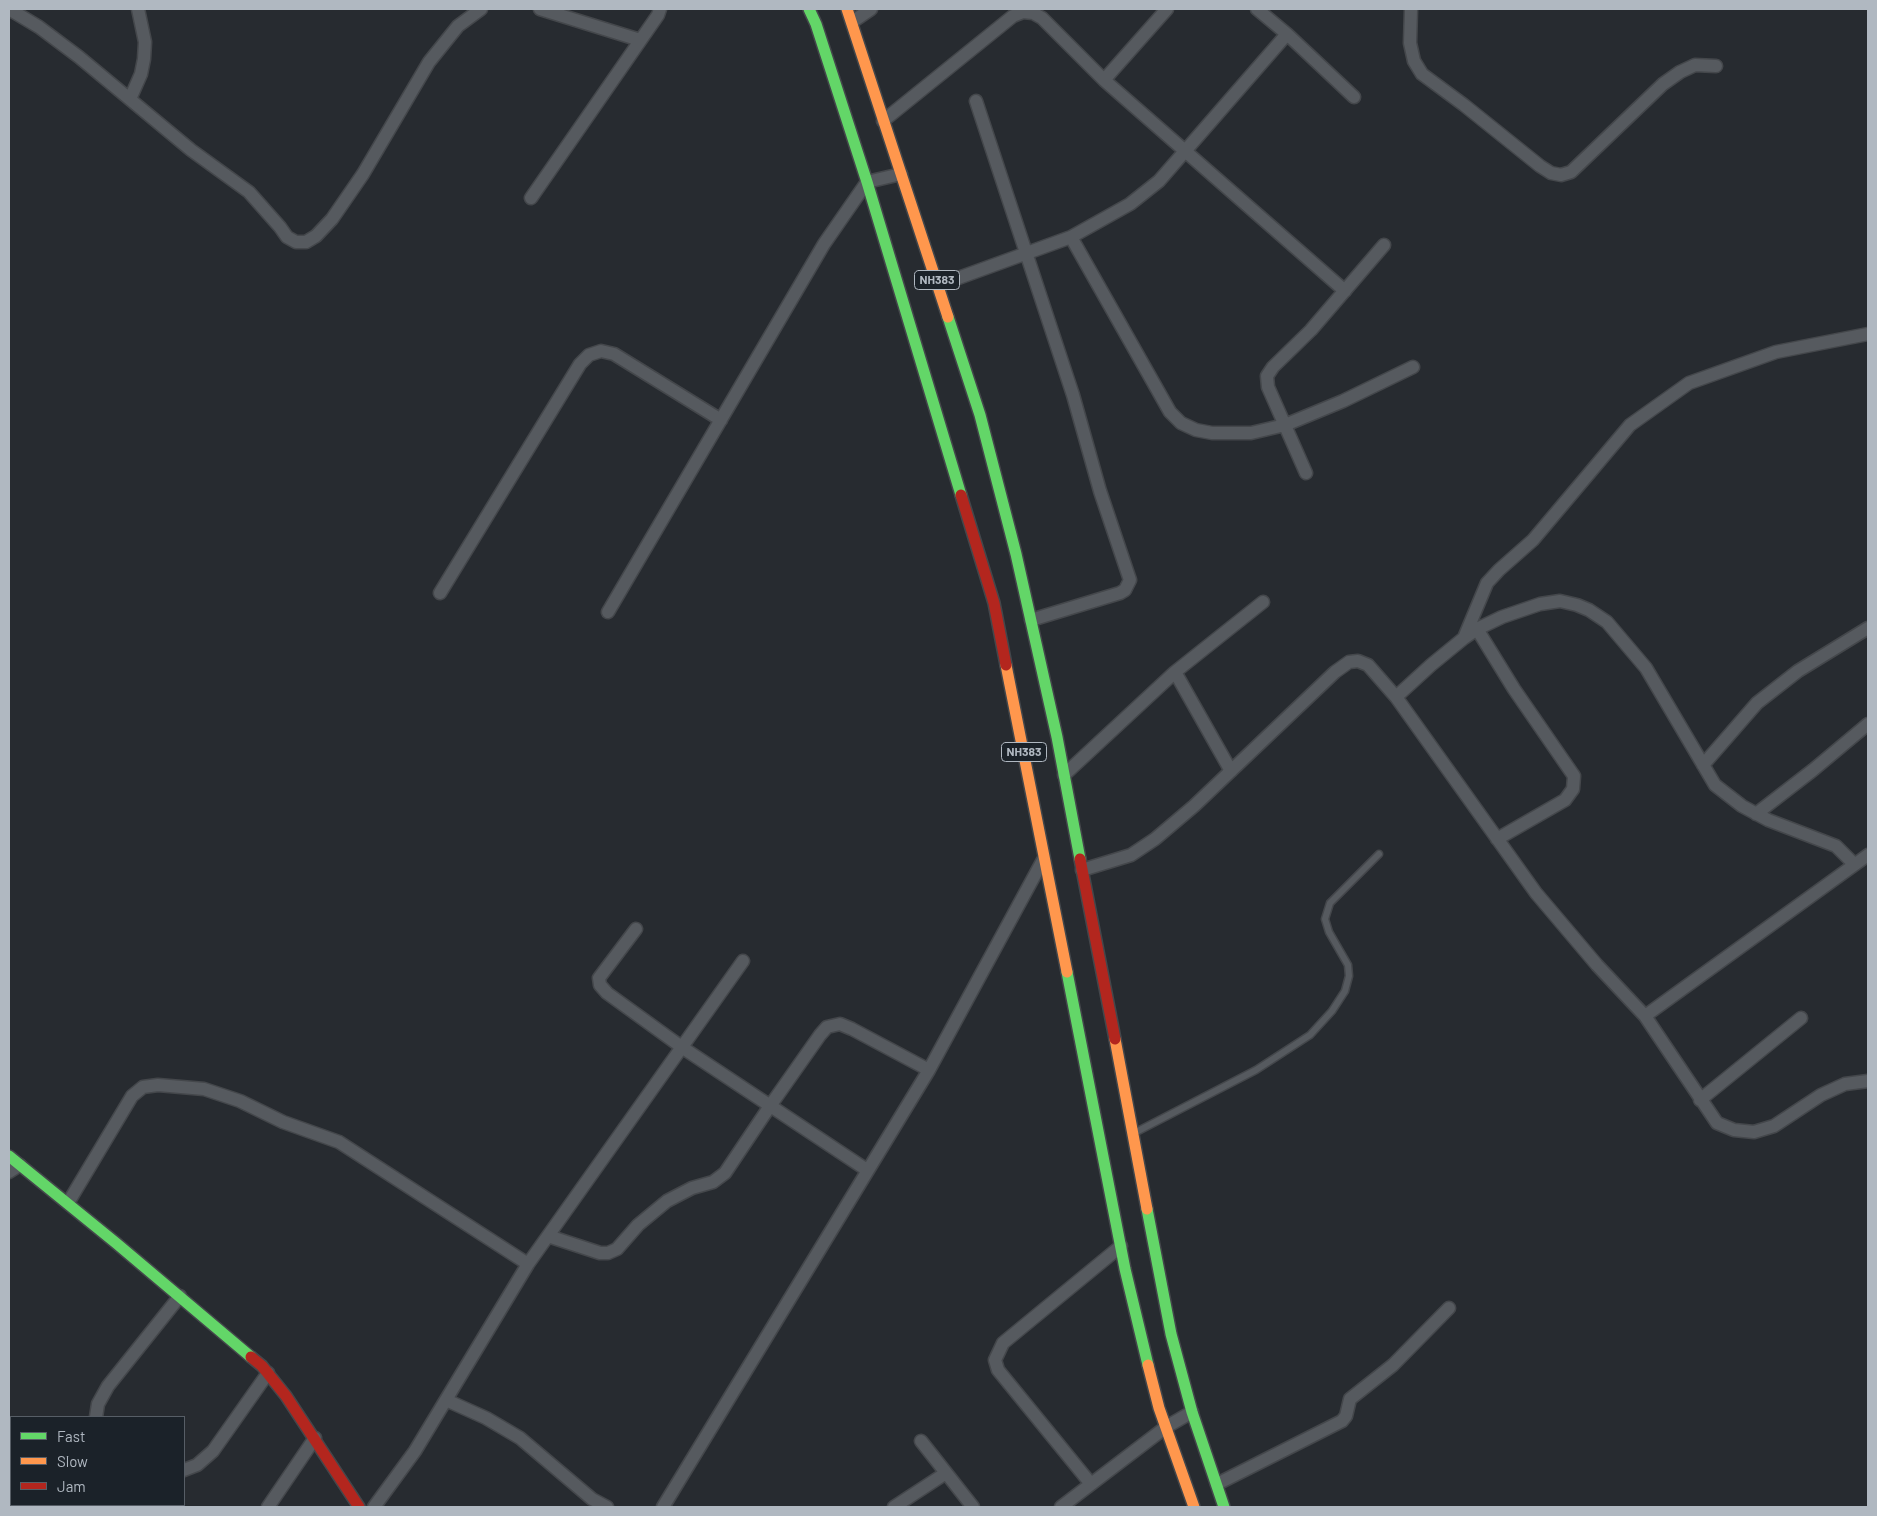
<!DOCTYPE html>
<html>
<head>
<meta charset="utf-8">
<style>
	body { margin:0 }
	#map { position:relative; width:1877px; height:1516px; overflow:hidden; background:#272b30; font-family:Barlow,sans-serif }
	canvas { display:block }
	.frame { position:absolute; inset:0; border:10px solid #b0b8c1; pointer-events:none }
	.legend { position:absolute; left:10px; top:1416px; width:175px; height:90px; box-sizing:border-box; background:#1b2229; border:1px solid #575e66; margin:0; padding:6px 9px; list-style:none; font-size:15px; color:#b0b8c1 }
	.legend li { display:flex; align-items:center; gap:10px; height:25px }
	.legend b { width:25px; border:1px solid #575e66 }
</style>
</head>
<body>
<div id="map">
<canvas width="1877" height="1516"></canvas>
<div class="frame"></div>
<ul class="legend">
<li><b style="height:6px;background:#63d668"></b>Fast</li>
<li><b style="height:6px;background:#ff974d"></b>Slow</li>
<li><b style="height:6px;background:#b3261e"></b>Jam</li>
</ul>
</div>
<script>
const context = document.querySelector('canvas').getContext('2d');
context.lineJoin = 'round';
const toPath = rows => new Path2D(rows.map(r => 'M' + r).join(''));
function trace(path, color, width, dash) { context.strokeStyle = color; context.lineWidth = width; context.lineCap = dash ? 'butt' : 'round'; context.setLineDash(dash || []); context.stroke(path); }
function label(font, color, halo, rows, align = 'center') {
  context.font = font + ' Barlow,sans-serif'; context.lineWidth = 4; context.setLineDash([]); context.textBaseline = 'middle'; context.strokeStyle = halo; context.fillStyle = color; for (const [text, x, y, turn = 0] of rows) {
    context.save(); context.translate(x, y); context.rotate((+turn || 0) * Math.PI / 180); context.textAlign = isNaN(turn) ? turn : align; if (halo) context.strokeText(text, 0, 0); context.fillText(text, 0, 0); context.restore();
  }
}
const lane = toPath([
	[1138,1131,1256,1070,1310,1035,1332,1011,1345,991,1349,976,1348,965,1329,932,1325,919,1330,903,1379,854]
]);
const street = toPath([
	[9,9,39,27,79,57,191,150,249,192,280,227,287,237,296,242,306,242,316,236,332,219,363,174,429,62,458,26,481,9],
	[540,9,640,40],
	[1411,9,1410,43,1414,61,1422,74,1464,105,1540,166,1551,173,1561,175,1571,172,1663,84,1680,72,1695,65,1716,66],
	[852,22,871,9],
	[1287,34,1354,97],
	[1104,80,1167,9],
	[130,99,141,74,144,59,145,42,138,9],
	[976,101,1073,395,1100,491,1130,580,1125,590,1120,593,1031,620],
	[883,121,1013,16,1023,12,1033,13,1042,18,1104,80,1345,291],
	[531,198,658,15,660,9],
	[1071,237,1170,412,1181,423,1196,430,1212,433,1251,433,1285,425,1343,401,1413,367],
	[939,285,1071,237,1130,204,1159,181,1287,34,1257,9],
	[1306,473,1268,387,1267,376,1273,367,1311,330,1384,245],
	[440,593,580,364,589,355,601,351,614,354,721,420],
	[608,612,824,244,867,182,901,174],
	[1477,629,1514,689,1574,776,1573,789,1565,800,1497,839],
	[1464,638,1477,629,1502,617,1540,604,1560,601,1577,605,1589,610,1607,622,1646,668,1715,785,1742,806,1768,820,1836,846,1854,864],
	[1175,672,1231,771],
	[1396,697,1536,893,1597,965,1645,1016,1717,1123,1734,1130,1754,1132,1774,1126,1821,1095,1845,1084,1868,1081],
	[1703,765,1757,703,1798,671,1868,628],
	[1064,775,1175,672,1263,602],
	[1756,814,1813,770,1868,724],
	[1082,870,1131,855,1155,839,1194,806,1335,672,1349,662,1358,661,1368,665,1396,697,1431,665,1464,638,1487,583,1499,570,1533,540,1630,425,1689,383,1776,352,1868,334],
	[636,929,599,978,600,985,607,993,683,1048,867,1170],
	[1645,1016,1868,855],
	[1700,1100,1801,1018],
	[9,1172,20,1165],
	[68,1203,132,1096,143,1087,158,1085,204,1089,240,1101,283,1122,339,1142,528,1264],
	[548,1236,600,1253,608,1253,617,1249,638,1225,667,1201,692,1188,713,1182,725,1173,770,1106,820,1035,827,1027,840,1024,852,1029,929,1070],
	[446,1400,486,1418,520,1438,592,1499,607,1507],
	[96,1417,98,1404,108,1386,180,1296],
	[921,1441,973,1507],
	[184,1470,197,1465,213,1451,268,1373],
	[1091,1484,998,1370,995,1360,1003,1343,1121,1246],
	[1217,1484,1342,1421,1346,1416,1350,1399,1393,1365,1449,1308],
	[268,1507,315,1438],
	[374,1507,415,1451,528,1264,743,961],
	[663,1507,929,1070,1043,860],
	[894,1507,946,1473],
	[1061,1507,1166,1427,1192,1412]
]);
const fast = toPath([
	[809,9,816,24,867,182,961,495],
	[948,317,980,415,1016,554,1057,737,1080,859],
	[1067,972,1125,1269,1148,1365],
	[9,1156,116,1243,251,1357],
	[1147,1209,1171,1334,1192,1412,1224,1507]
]);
const slow = toPath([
	[847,9,948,317],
	[1006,665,1067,972],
	[1115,1039,1147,1209],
	[1148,1365,1159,1408,1194,1507]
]);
const jam = toPath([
	[961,495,994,603,1006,665],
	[1080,859,1115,1039],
	[251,1357,262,1366,286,1396,359,1507]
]);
const shields = [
	[937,280,45],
	[1024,752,45]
];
const shieldNames = [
	["NH383",937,280],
	["NH383",1024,752]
];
trace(lane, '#44474b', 9);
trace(street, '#44474b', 15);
trace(fast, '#44474b', 14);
trace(slow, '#44474b', 14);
trace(jam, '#44474b', 14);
trace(lane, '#565a5f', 6);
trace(street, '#565a5f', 12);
trace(fast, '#63d668', 11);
trace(slow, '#ff974d', 11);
trace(jam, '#b3261e', 11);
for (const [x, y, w] of shields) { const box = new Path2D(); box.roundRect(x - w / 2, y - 9.5, w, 19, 4); context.fillStyle = '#1b2229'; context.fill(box); trace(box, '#b0b8c1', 1); }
label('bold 12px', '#b0b8c1', null, shieldNames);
</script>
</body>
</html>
